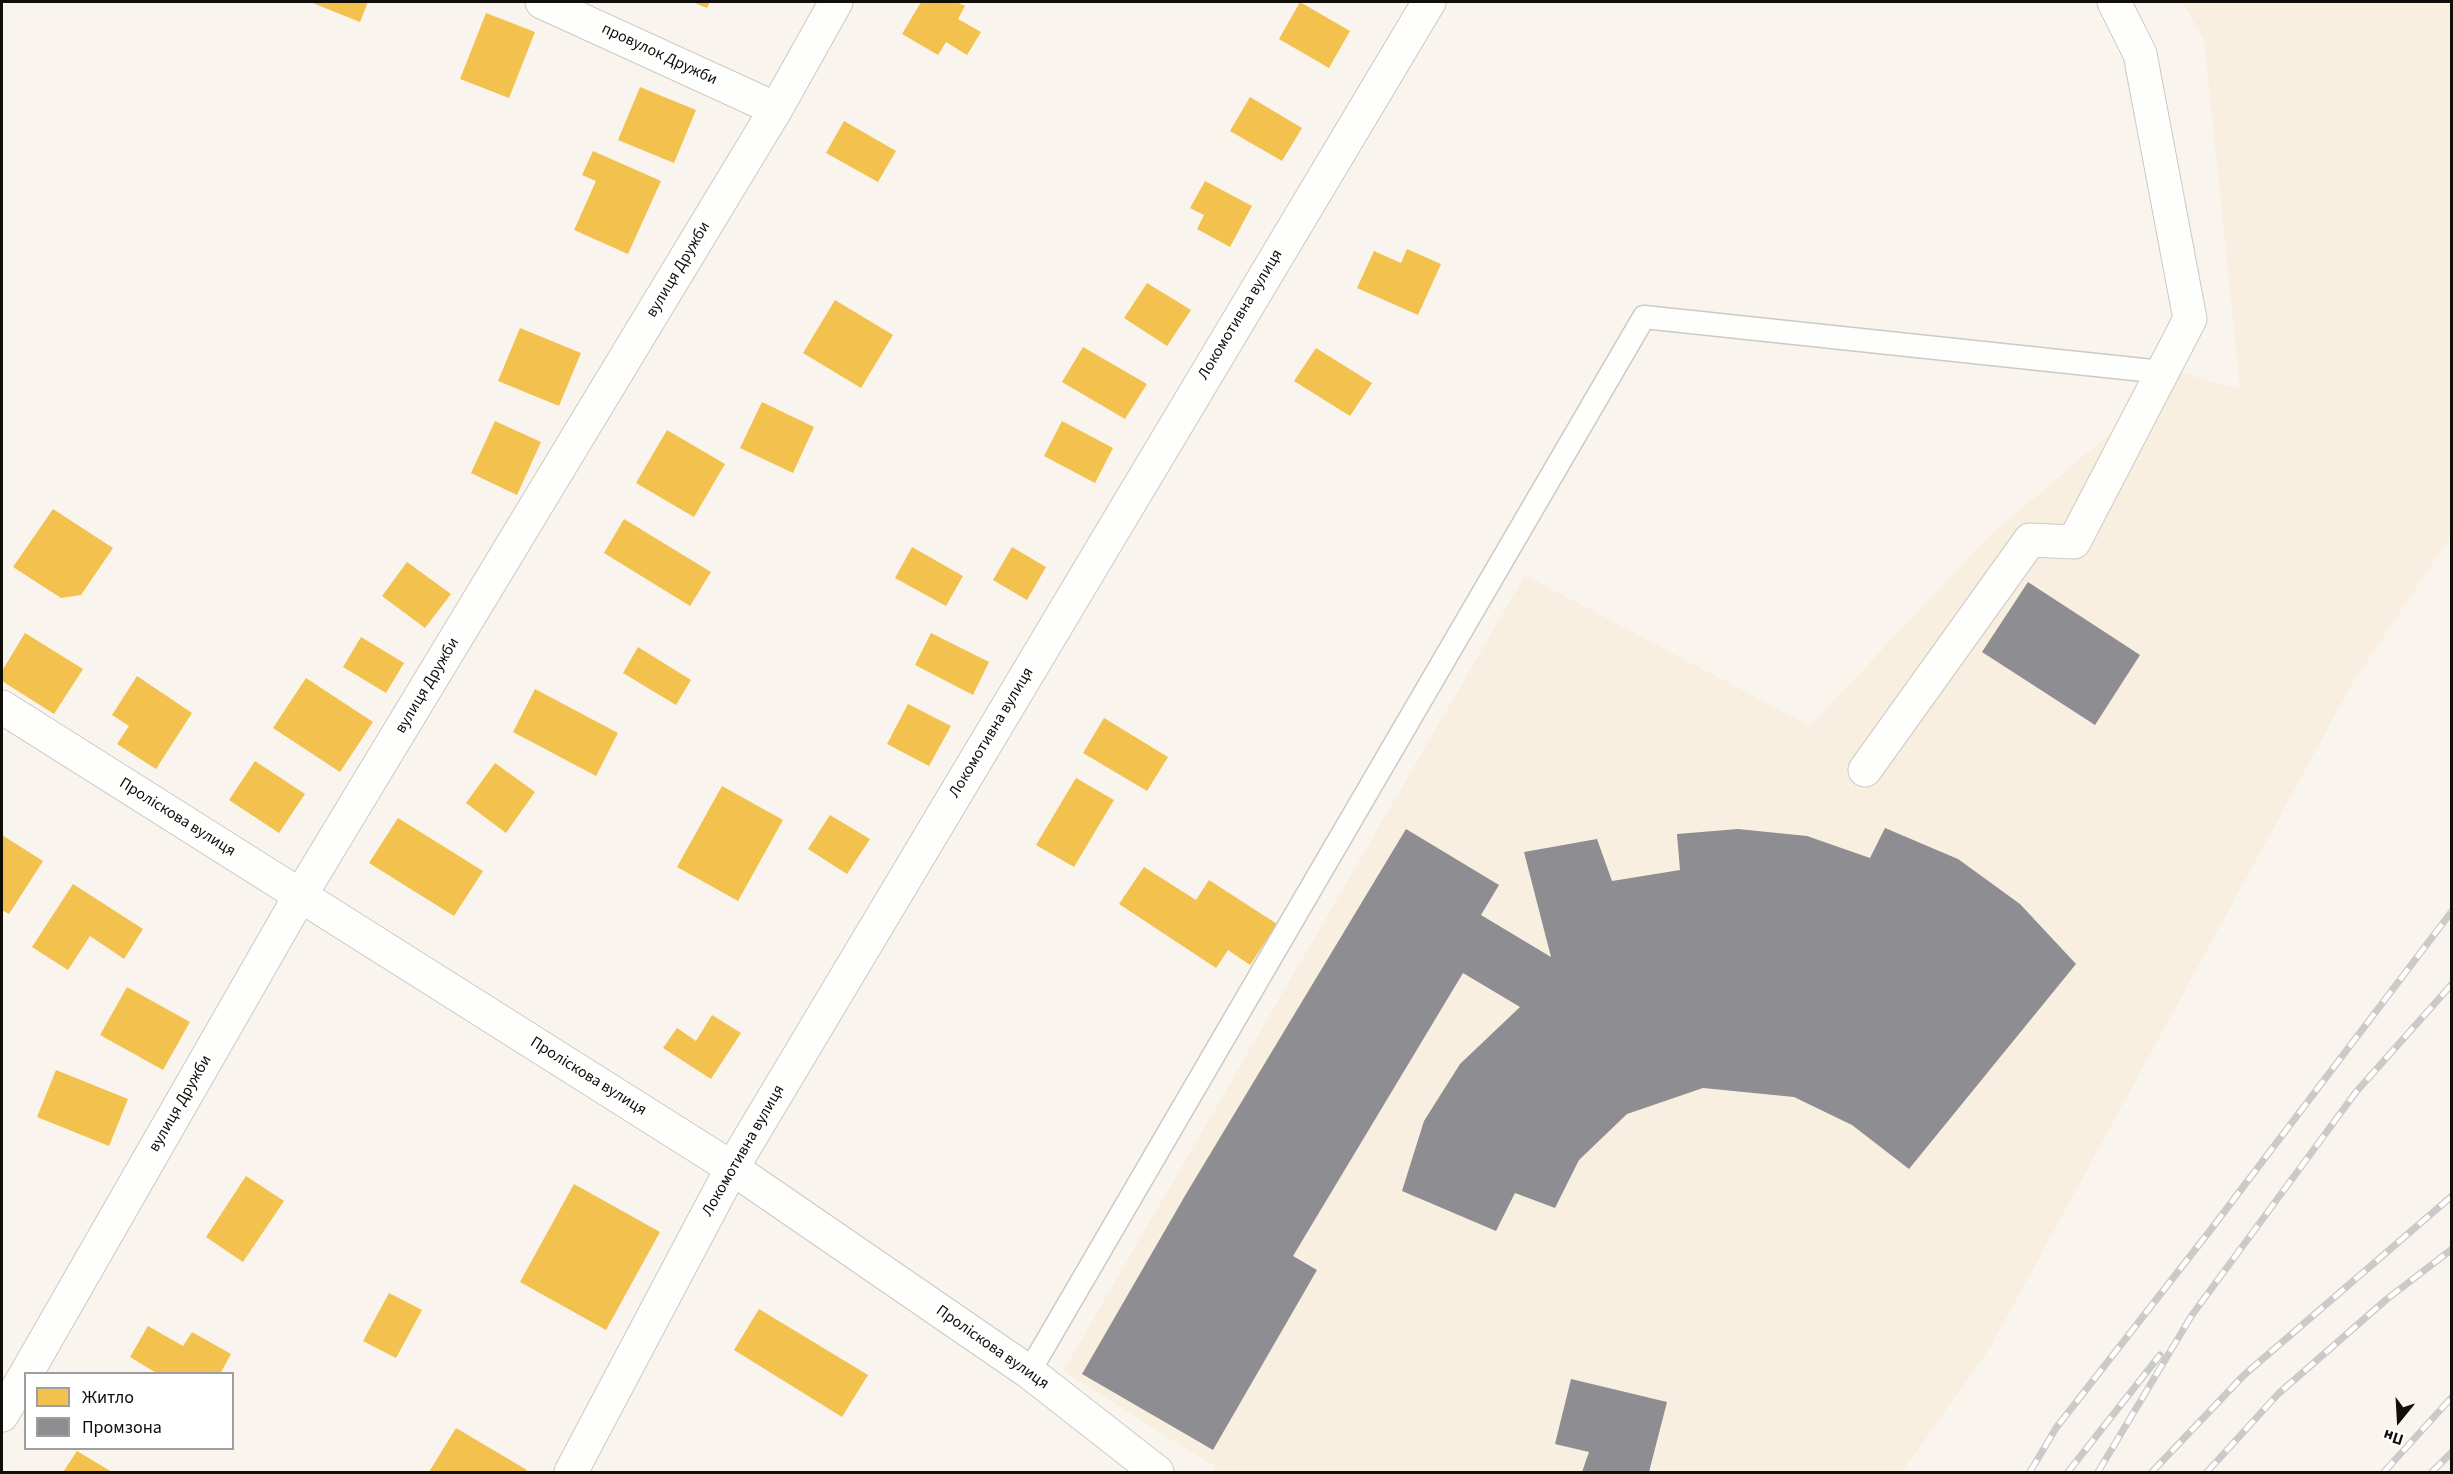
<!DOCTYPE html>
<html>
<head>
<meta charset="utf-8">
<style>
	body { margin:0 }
	#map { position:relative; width:2453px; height:1474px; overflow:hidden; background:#f9f5ee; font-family:"Source Sans 3",sans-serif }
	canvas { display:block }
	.frame { position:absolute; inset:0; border:3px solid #110d08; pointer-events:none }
	.legend { position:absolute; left:24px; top:1372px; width:210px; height:78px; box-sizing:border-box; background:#fff; border:2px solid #a09e9c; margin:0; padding:8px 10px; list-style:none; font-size:18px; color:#110d08 }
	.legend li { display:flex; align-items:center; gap:12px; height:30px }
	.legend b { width:30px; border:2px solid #a09e9c }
	.north { position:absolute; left:2369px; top:1390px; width:60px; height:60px; -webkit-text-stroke:4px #fff; paint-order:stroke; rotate:198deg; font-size:16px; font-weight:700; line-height:24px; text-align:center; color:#110d08 }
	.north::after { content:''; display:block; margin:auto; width:21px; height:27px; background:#110d08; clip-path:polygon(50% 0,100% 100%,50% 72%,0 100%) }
</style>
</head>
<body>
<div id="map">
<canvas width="2453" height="1474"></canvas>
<div class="frame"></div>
<ul class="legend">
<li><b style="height:16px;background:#f2c14e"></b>Житло</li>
<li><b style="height:16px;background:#8d8d92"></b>Промзона</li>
</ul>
<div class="north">Пн</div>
</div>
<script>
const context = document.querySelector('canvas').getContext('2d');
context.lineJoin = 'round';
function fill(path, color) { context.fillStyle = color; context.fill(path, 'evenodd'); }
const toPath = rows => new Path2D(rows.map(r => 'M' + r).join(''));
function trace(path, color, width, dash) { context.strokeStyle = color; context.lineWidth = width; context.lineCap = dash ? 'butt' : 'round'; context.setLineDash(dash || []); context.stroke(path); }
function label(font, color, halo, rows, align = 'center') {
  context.font = font + ' "Source Sans 3",sans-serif'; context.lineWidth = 6; context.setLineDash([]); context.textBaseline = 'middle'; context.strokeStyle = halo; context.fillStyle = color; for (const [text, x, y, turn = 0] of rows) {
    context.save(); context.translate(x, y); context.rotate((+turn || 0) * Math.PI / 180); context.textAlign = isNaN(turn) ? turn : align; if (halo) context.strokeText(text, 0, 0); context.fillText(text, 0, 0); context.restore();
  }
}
const built = toPath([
	[2182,2,2451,2,2451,536,2351,686,1990,1348,1902,1472,1212,1472,1215,1467,1063,1371,1525,575,1810,726,1990,535,2182,373,2240,389,2204,39]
]);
const homes = toPath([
	[310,2,368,2,360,22],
	[692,2,710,2,707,8],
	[921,2,957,2,965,6,958,19,981,32,967,55,946,42,938,55,902,34],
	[1300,2,1350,31,1329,68,1279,39],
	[486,13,535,32,509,98,460,79],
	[640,87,696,110,674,163,618,140],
	[1250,97,1302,128,1282,161,1230,131],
	[844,121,896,151,878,182,826,153],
	[593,151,661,181,628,254,574,230,596,181,582,175],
	[1205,181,1252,206,1230,247,1197,229,1204,215,1190,208],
	[1407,249,1441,264,1418,315,1357,288,1374,251,1401,263],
	[1147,283,1191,310,1167,346,1124,318],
	[835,300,893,335,861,388,803,353],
	[520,328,581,353,559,406,498,381],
	[1083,347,1147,384,1125,419,1062,382],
	[1316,348,1372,383,1350,416,1294,381],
	[762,402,814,427,793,473,740,448],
	[495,421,541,442,517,495,471,473],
	[1062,421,1113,448,1095,483,1044,456],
	[667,430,725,464,694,517,636,483],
	[53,509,113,548,81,595,61,598,13,567],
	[624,519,711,572,690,606,604,553],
	[912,547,963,576,946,606,895,578],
	[1012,547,1046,567,1027,600,993,580],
	[407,562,451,594,425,628,382,596],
	[25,633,83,669,54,714,2,681,2,671],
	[931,633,989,662,973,695,915,665],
	[361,637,404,663,386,693,343,667],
	[638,647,691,680,676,705,623,673],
	[137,676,192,713,156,769,117,744,129,726,112,715],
	[306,678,373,722,340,772,273,728],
	[535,689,618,733,596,776,513,732],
	[908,704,951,726,929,766,887,744],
	[1104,718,1168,757,1147,791,1083,753],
	[255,761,305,794,279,833,229,800],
	[495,763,535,792,506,833,466,803],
	[1076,778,1114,800,1074,867,1036,845],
	[722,786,783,820,738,901,677,867],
	[830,815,870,839,847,874,808,849],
	[398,818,483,871,454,916,369,863],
	[2,835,43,861,9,914,2,910],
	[1144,867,1196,900,1209,880,1277,924,1250,965,1228,950,1216,968,1119,904],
	[73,884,143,929,124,959,90,936,68,970,32,947],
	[127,987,190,1022,163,1070,100,1035],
	[712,1015,741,1033,711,1079,663,1048,677,1028,696,1041],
	[56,1070,128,1099,109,1146,37,1117],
	[246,1176,284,1201,243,1262,206,1237],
	[574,1184,660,1232,606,1330,520,1282],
	[389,1293,422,1310,396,1358,363,1341],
	[759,1309,868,1375,842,1417,734,1350],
	[148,1326,183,1346,192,1332,231,1354,220,1374,158,1374,130,1357],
	[456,1428,527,1470,526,1472,429,1472],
	[77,1451,112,1472,63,1472]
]);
const industry = toPath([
	[2028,582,2140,655,2095,725,1982,652],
	[1885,828,1958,859,2020,904,2076,964,1909,1169,1852,1125,1794,1097,1703,1088,1627,1114,1579,1160,1555,1208,1515,1193,1496,1231,1402,1191,1424,1121,1460,1064,1520,1007,1463,973,1293,1256,1317,1270,1213,1450,1082,1374,1186,1194,1406,829,1499,885,1481,915,1551,957,1524,852,1597,839,1612,881,1680,870,1677,834,1738,829,1807,836,1870,858],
	[1571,1379,1667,1402,1649,1472,1582,1472,1589,1452,1555,1444]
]);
const lane = toPath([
	[1029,1372,1644,317,2162,372]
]);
const street = toPath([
	[542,2,776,109],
	[2,707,732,1168,1029,1372,1157,1472],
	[1865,770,2030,540,2074,542,2190,319,2140,54,2114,2],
	[26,1374,300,896,776,109,836,2],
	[2,1415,26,1374],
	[571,1472,732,1168,1429,2]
]);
const rail = toPath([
	[2030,1472,2056,1428,2212,1228,2452,911],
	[2068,1472,2160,1355],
	[2098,1472,2192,1315,2356,1092,2452,984],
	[2152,1472,2244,1375,2452,1196],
	[2207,1472,2278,1394,2387,1299,2452,1249],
	[2384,1472,2452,1397],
	[2432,1472,2452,1452]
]);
const streetNames = [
	["провулок Дружби",659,55,25],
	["вулиця Дружби",679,270,-59],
	["Локомотивна вулиця",1241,315,-59],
	["вулиця Дружби",428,686,-59],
	["Локомотивна вулиця",992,733,-59],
	["Проліскова вулиця",177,818,32],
	["Проліскова вулиця",588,1077,32],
	["вулиця Дружби",181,1104,-60],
	["Локомотивна вулиця",744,1151,-60],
	["Проліскова вулиця",992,1348,35]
];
fill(built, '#f9efe0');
fill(homes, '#f2c14e');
fill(industry, '#8d8d92');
trace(lane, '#cdc9c3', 25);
trace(street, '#cdc9c3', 35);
trace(lane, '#fefefc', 22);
trace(street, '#fefefc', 33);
trace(rail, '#cacac8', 7);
trace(rail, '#fff', 4.5, [14]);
label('16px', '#110d08', '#fff', streetNames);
</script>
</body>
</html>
